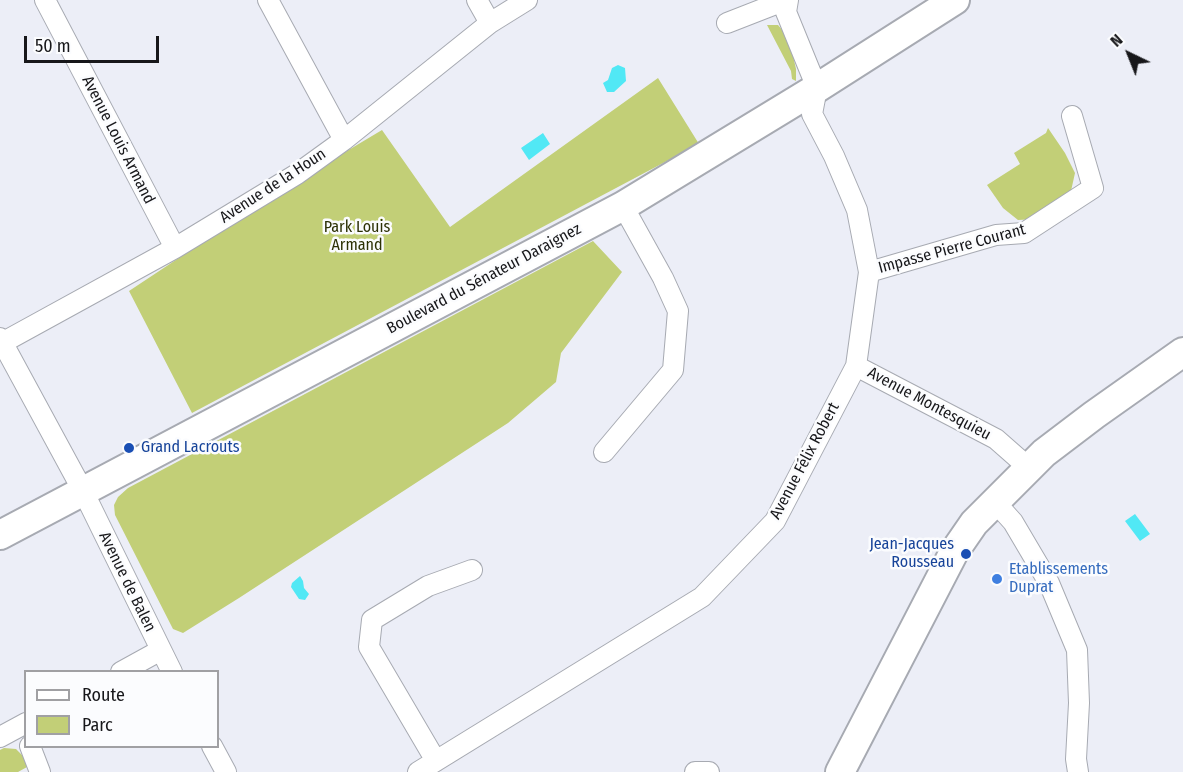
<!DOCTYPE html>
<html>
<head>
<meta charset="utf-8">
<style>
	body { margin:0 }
	#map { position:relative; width:1183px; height:772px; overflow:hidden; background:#eceef7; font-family:"Fira Sans Condensed",sans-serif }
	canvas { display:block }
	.legend { position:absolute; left:24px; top:670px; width:195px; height:78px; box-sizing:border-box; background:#fbfcfe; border:2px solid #a0a0a3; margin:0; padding:8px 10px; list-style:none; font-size:18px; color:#17171a }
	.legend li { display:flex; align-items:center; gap:12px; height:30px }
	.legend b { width:30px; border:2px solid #a0a0a3 }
	.north { position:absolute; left:1099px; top:24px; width:60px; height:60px; -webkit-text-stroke:4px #fbfcfe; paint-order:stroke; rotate:317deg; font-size:16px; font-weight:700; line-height:24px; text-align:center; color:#17171a }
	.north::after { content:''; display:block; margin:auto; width:21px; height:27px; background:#17171a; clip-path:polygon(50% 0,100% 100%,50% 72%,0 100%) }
	.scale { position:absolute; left:24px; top:36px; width:135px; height:27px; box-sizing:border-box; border:3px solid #17171a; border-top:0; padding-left:8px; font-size:18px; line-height:21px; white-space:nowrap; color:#17171a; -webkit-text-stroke:4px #fbfcfe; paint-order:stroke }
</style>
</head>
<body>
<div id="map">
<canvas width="1183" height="772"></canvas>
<ul class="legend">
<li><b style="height:8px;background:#fff"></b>Route</li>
<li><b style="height:16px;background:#c2cf77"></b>Parc</li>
</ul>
<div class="north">N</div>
<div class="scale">50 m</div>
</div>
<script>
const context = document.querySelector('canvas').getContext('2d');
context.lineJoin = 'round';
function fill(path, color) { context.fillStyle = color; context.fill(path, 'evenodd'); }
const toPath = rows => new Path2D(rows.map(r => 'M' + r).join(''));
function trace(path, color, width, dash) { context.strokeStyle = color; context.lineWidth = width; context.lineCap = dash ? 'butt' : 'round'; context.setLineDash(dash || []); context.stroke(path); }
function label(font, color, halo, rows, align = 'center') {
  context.font = font + ' "Fira Sans Condensed",sans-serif'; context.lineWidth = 5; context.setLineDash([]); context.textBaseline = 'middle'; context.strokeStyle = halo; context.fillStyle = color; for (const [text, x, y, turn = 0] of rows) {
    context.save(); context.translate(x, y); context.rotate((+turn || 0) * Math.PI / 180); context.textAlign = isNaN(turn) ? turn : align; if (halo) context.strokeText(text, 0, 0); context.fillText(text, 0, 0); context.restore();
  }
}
const green = toPath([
	[767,25,778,25,789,38,796,69,796,81,792,79,791,71],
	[658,78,699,144,192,413,129,291,280,191,382,130,450,227],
	[1048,128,1065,153,1075,173,1071,191,1036,219,1018,220,1003,208,987,185,1020,164,1014,153,1046,133],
	[593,241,622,272,561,353,556,382,508,423,239,598,183,633,173,629,115,515,114,505,118,497,128,488],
	[4,748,16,749,23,756,27,767,18,772,0,772,0,750]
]);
const water = toPath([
	[618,65,625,68,626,81,614,92,607,92,603,83,608,80,612,68],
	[543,133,550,144,529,160,521,148],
	[1135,514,1150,534,1140,541,1125,521],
	[300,576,303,581,304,588,309,594,305,600,299,599,291,587,292,583]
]);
const street = toPath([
	[45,0,175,248],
	[268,0,344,140],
	[477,0,490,23],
	[727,23,786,0],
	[869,272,996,235,1024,233,1093,188,1072,116],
	[0,338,83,491,172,672],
	[0,344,175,248,297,174,344,140,490,23,527,0],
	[856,366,996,439,1029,468],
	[604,452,673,370,678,311,663,278,623,206],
	[995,502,1013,522,1049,583,1077,650,1079,703,1076,759,1078,772],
	[121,672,161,650],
	[0,737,26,723],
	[30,746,40,772],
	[212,746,226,772],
	[436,761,369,647,372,620,428,586,472,570],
	[418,772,702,597,775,521,856,366,869,272,857,210,834,156,812,114,817,88,786,12,788,0],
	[695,772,709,772]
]);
const secondary = toPath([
	[0,535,623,206,817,88,955,0],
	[840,772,954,552,974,523,1044,453,1094,415,1183,352]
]);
const markers = [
	[129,448,6,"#1a4fb4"],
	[966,554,6,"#1a4fb4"],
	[997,579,6,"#3f7fe0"]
];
const streetNames = [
	["Avenue Louis Armand",118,140,63],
	["Avenue de la Houn",273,186,-33],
	["Impasse Pierre Courant",952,249,-15],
	["Boulevard du Sénateur Daraignez",484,279,-28],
	["Avenue Montesquieu",929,404,28],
	["Avenue Félix Robert",805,461,-62],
	["Avenue de Balen",127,582,64]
];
const parkNames = [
	["Park Louis",357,228],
	["Armand",357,246]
];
const transitNames = [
	["Grand Lacrouts",141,448],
	["Jean-Jacques",954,545,"right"],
	["Rousseau",954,563,"right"]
];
const shopNames = [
	["Etablissements",1009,570],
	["Duprat",1009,588]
];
fill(green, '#c2cf77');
fill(water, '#51e8f5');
trace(street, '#a7aab2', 22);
trace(secondary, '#a7aab2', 32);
trace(street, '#fff', 20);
trace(secondary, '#fff', 28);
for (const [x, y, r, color] of markers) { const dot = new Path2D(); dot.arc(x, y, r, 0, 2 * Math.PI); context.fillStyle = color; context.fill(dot); trace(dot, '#fbfcfe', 2); }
label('16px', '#17171a', '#fbfcfe', streetNames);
label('16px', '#2c3105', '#fbfcfe', parkNames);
label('16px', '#164399', '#fbfcfe', transitNames, 'left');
label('16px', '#366cbe', '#fbfcfe', shopNames, 'left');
</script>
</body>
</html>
